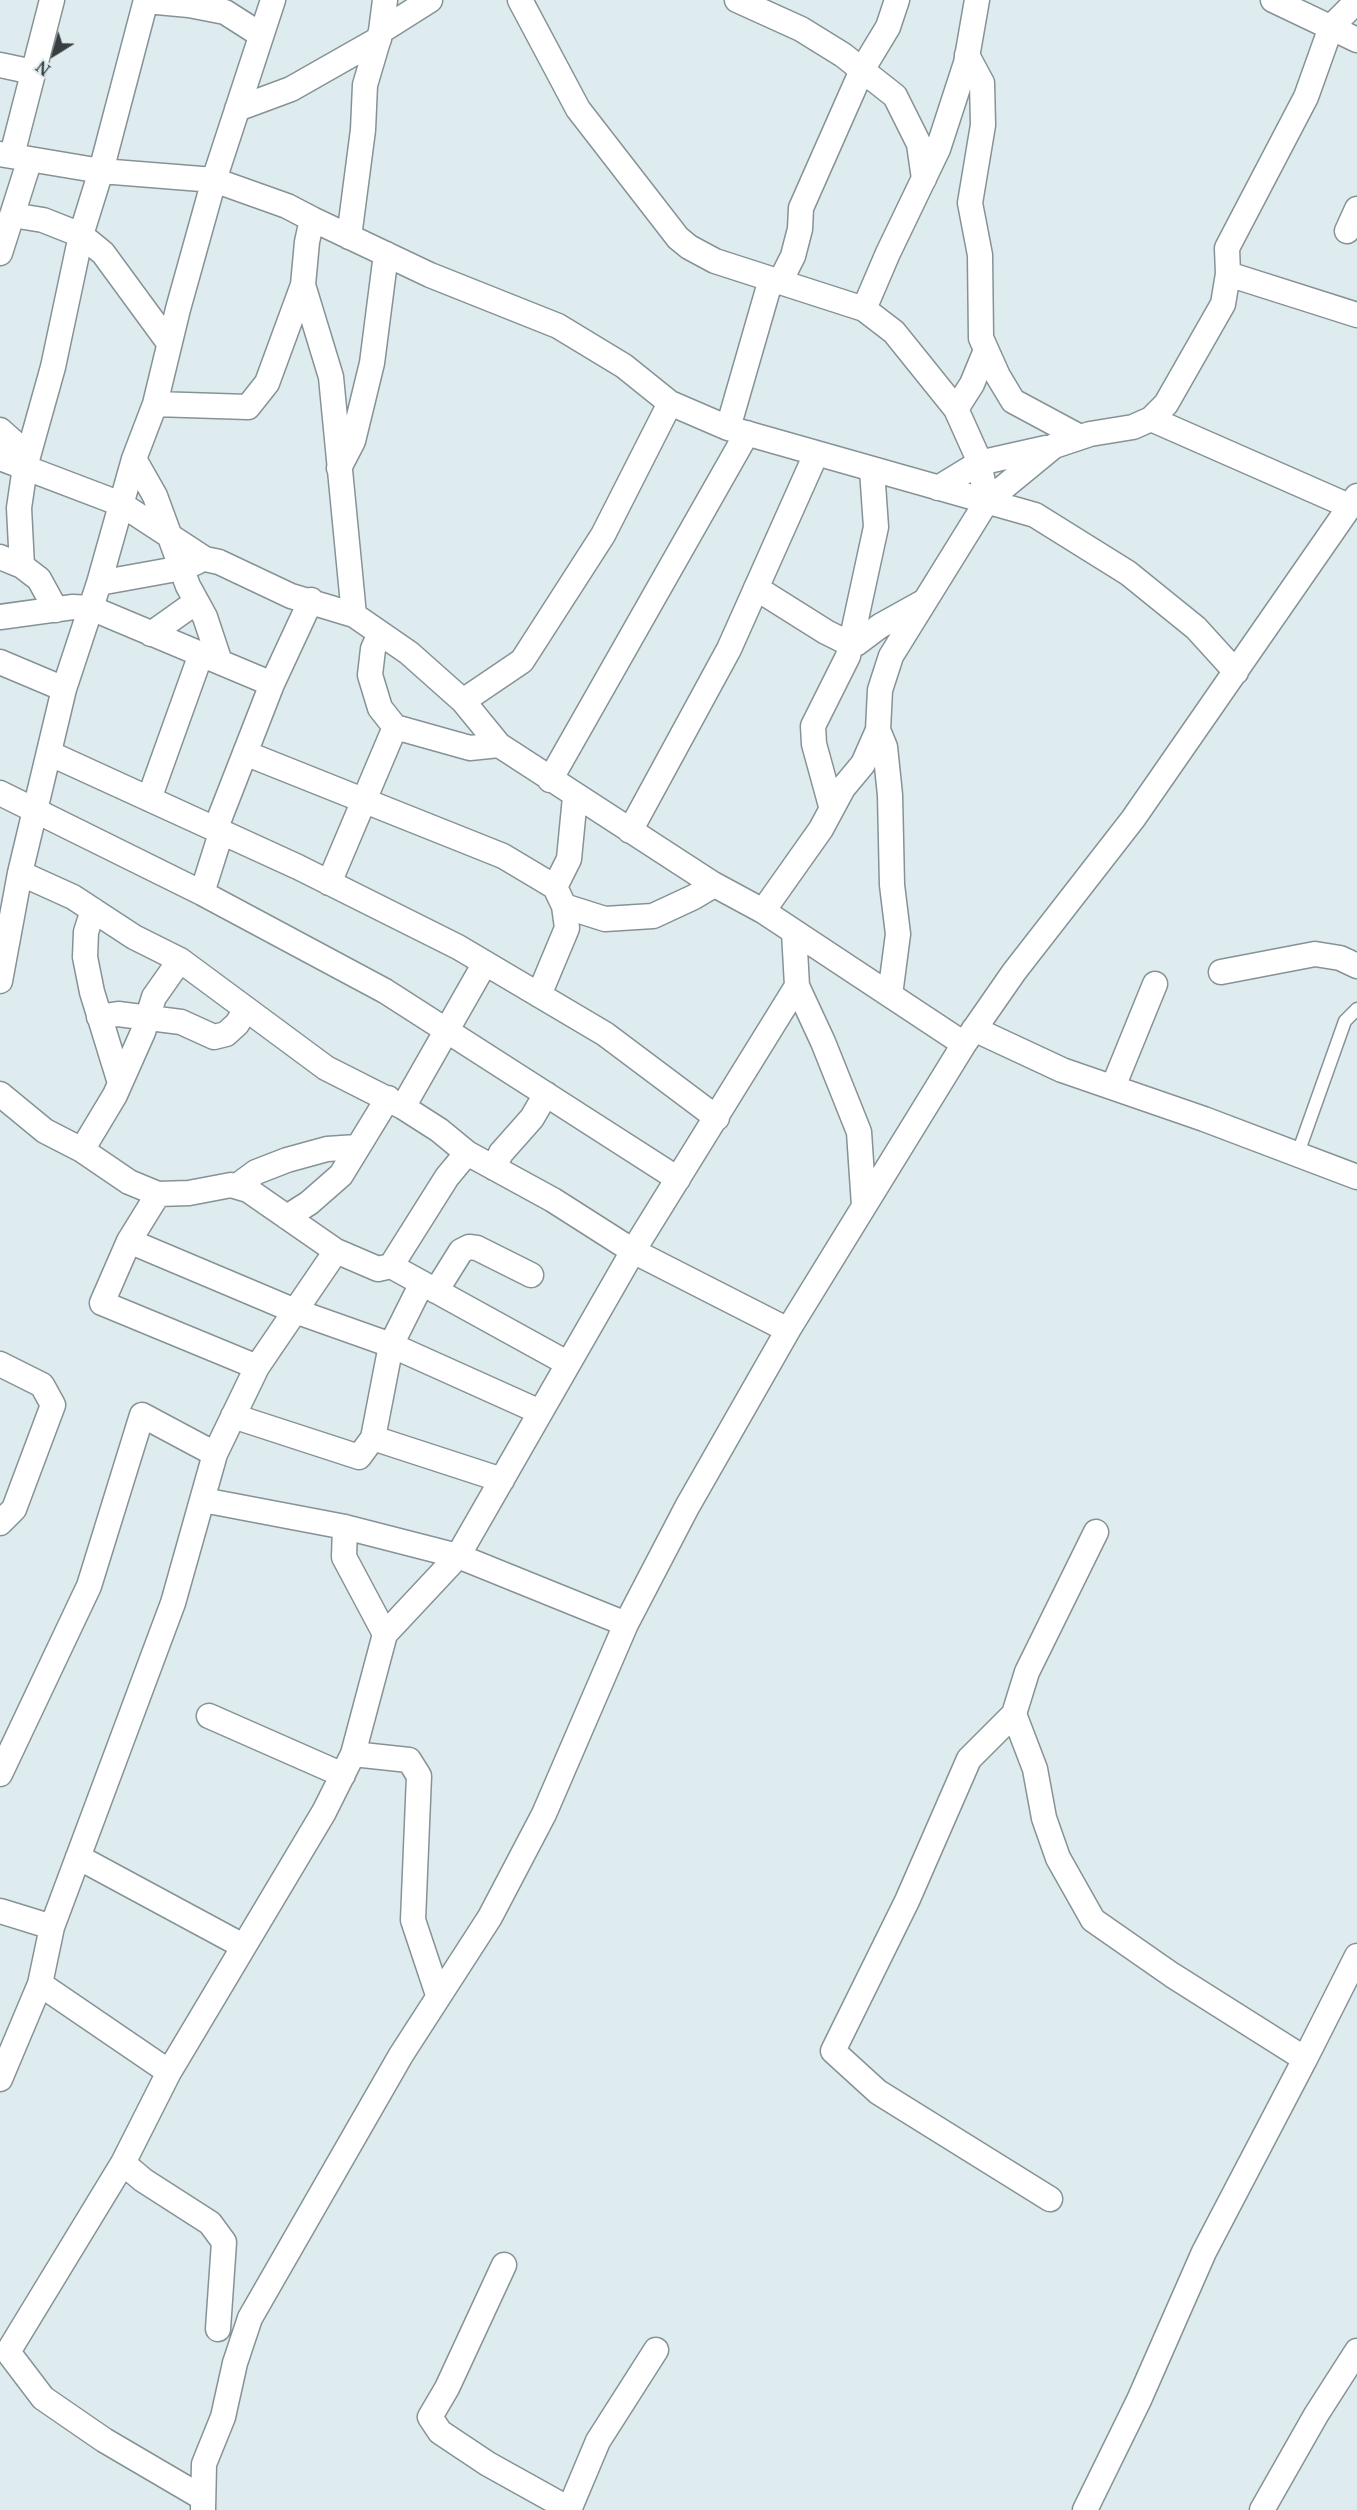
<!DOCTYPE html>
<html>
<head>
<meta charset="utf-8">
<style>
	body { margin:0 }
	#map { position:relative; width:1357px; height:2510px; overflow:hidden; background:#deecf0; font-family:"Noto Serif",serif }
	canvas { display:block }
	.north { position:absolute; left:24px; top:24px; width:60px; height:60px; -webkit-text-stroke:4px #deecf0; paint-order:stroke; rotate:217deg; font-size:16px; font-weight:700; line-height:24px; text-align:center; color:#383d3f }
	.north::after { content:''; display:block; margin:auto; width:21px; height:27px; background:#383d3f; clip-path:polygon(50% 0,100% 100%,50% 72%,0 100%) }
</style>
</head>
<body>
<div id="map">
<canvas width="1357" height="2510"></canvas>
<div class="north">N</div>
</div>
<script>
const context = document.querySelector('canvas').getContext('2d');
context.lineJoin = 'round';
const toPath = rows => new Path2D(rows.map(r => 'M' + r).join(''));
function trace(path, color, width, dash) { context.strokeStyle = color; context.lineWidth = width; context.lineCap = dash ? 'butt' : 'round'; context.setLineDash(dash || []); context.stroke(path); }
const service = toPath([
	[1298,1153,1345,1021,1357,1009]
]);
const minor = toPath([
	[520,0,578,109,678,238,689,247,715,261,864,309],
	[737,0,801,29,843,55,895,96,919,144,924,179],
	[1273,0,1357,40],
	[146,1,189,5,225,12,261,35],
	[381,31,430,0],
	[967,55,982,83,983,125,970,203,980,255,981,338,998,376,1013,401,1080,437],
	[0,65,33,72],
	[237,109,291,89,379,39],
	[0,154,101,171,214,180,287,206,312,219,307,242,303,285,331,377,354,615],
	[12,155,52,0],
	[12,215,43,220,81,235,103,253,169,343],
	[312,219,430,275,558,326,624,366,670,403,728,428,1035,515,1128,573,1196,628,1236,672],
	[1347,231,1357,209],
	[349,237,363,130,365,85,381,31,385,0],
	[0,253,30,159],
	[1228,274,1357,315],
	[780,282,793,256,800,229,801,208,862,70,888,27,897,0],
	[155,404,248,407,267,383,303,285],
	[956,409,972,384,986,350],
	[1151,419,1349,506],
	[728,428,771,279],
	[0,430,28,455],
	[0,458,121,504,205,559,219,562,291,596,354,615,409,653,463,701,499,745,713,884,763,911,964,1044],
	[134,459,155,496,188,586,205,617,220,662],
	[339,468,353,441,372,363,386,254],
	[938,488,979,463,1046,448],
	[987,501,1054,446,1090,434,1133,427,1151,419,1166,404,1223,304,1228,274,1227,248,1306,97,1331,27,1357,1],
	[0,557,22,566,39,579,56,610],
	[22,566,19,508,25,467,53,367,81,235,101,171,146,0],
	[99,583,182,568,197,562],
	[756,588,826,632,850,644,856,644,880,626,925,601],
	[0,617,73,607,91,608,272,684],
	[380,633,373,649,370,675,380,708,395,727,470,748,499,745],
	[151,634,196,602],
	[0,662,64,689],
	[463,701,522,661,603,535,670,403],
	[878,730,885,747,890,795,892,885,898,934,890,995],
	[245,753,503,856,555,887,564,906,567,928,539,995],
	[51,754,298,867,458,947,605,1034,717,1118],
	[550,780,747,433],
	[0,793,202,893,385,991,678,1179],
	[149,799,201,654],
	[831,806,814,744,813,726,848,656,876,527,872,470],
	[215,830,272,684,311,600],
	[630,831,729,649,816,454],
	[20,873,73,897,134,937,180,960,326,1068,403,1107,439,1130,467,1153,553,1200,633,1251,788,1330],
	[329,883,395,727],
	[555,887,569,859,575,797],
	[202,893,221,833],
	[564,906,605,919,653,916,694,897,714,885],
	[93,910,86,932,85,957,92,992,120,1083],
	[763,911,821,829,843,788,863,764,878,730,880,690,891,656,987,501,978,458,956,409,894,332,864,309,888,253,938,149,966,63,977,0],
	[1221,972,1315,954,1340,958,1357,966],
	[0,981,20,873,64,689,99,583,134,459,155,404,178,309,214,180,273,0],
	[797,986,823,1042,859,1132,864,1206],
	[99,1017,118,1014,181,1022,214,1037,226,1034,237,1024,246,1009],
	[974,1029,1062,1070,1204,1119,1357,1177],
	[1113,1087,1155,984],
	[0,1094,45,1131,82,1150,129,1182,158,1194,189,1193,231,1185,248,1190,336,1251,378,1269,391,1266,447,1177,467,1153],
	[403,1107,485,963],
	[82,1150,115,1095,143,1032,154,997,180,960],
	[494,1168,501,1153,532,1118,546,1094],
	[237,1186,256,1172,287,1160,327,1149,357,1147],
	[158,1194,129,1241,295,1311,391,1345,373,1438,502,1480],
	[287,1217,309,1203,341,1175,388,1098],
	[129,1241,102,1303,257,1367],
	[391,1266,567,1363],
	[422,1283,391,1345,540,1412],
	[436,1291,461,1251,469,1247,477,1248,531,1275],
	[0,1364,42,1385,53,1405,14,1509,0,1523],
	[233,1416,359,1457,373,1438],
	[203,1500,345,1527,458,1556,626,1624],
	[345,1527,344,1557,385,1634],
	[1096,1532,1027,1672,1014,1714,1035,1769,1044,1818,1058,1858,1093,1920,1172,1975,1305,2059,1357,1956],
	[1014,1714,969,1759,907,1901,833,2051,878,2092,1050,2199],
	[209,1716,343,1775],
	[353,1754,409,1760,419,1776,413,1920,438,1995],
	[0,1774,89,1586,142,1415,215,1454],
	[78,1857,243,1946],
	[0,1911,52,1927],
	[40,1984,169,2072],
	[0,2079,40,1984,52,1927,173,1603,215,1454,257,1367,336,1251],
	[123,2163,8,2352,43,2398,104,2440,203,2498],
	[504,2265,447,2388,430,2417,440,2432,488,2464,569,2509],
	[218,2329,224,2242,210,2223,143,2180,123,2163,169,2072,324,1812,353,1754,385,1634,458,1556,633,1251,797,986,794,932],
	[203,2510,204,2464,223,2417,235,2363,250,2318,401,2055,490,1917,544,1814,626,1624,687,1507,788,1330,964,1044,1014,972,1133,819,1357,496],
	[569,2510,598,2441,656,2350],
	[1085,2510,1139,2400,1204,2252,1305,2059],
	[1262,2510,1316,2415,1357,2351]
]);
trace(service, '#869296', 15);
trace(minor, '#869296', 27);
trace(service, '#fff', 12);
trace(minor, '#fff', 24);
</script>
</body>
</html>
